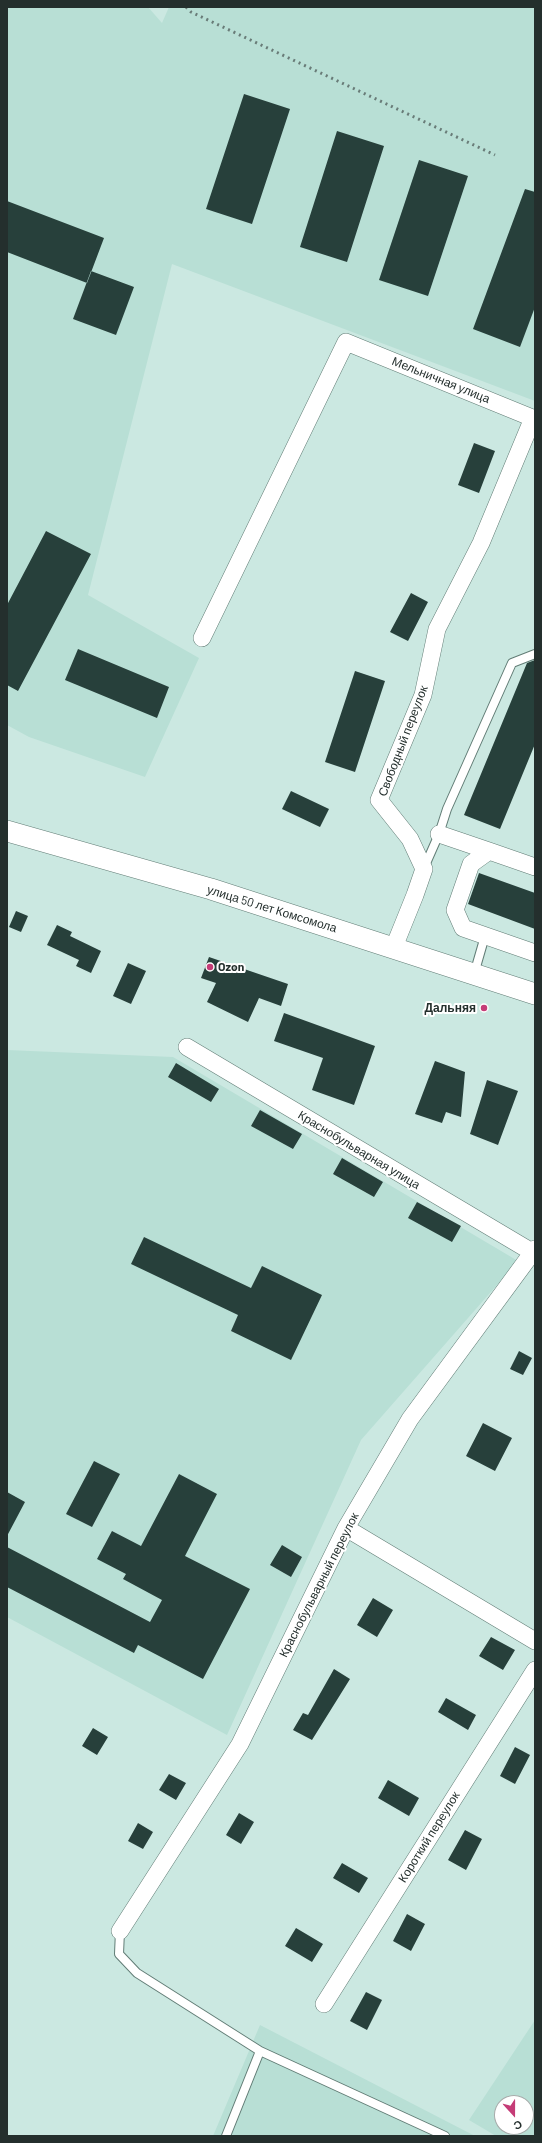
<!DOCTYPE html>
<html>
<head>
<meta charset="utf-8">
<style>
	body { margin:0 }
	#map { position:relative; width:542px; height:2143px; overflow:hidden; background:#cbe8e1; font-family:Barlow,sans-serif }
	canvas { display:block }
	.frame { position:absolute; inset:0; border:8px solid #242f2d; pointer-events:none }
	.north { position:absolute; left:494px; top:2095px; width:40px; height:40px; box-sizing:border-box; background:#fff; border:1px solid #a7acab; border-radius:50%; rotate:159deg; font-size:11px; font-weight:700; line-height:16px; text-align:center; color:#242f2d }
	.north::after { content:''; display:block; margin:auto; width:14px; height:18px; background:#c53c77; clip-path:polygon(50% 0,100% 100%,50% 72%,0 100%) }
</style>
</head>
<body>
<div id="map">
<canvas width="542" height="2143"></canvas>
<div class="frame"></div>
<div class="north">С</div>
</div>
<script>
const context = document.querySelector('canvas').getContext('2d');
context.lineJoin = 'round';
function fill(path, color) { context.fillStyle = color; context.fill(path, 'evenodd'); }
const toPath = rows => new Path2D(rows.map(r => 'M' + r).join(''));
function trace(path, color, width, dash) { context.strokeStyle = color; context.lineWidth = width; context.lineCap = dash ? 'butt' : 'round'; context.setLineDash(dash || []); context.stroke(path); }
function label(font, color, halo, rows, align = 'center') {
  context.font = font + ' Barlow,sans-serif'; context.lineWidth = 4; context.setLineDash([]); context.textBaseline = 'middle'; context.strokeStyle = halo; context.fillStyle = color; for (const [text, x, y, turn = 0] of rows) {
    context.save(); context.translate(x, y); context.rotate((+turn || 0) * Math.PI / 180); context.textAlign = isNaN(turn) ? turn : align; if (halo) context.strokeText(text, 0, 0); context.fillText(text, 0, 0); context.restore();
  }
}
const built = toPath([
	[7,7,148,7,162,23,169,7,535,7,535,401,172,264,88,595,199,658,145,777,29,737,7,725],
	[7,1050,173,1057,518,1261,361,1440,227,1735,7,1617],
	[535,2020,535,2136,496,2136,469,2120],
	[502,2103,526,2103,526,2127,502,2127],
	[260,2025,475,2136,213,2136]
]);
const building = toPath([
	[244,94,290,109,252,224,206,209],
	[337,131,384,146,347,262,300,247],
	[419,160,468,176,428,296,379,280],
	[525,189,535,192,535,307,520,347,473,329],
	[7,201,104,238,87,283,7,252],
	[91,271,134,287,116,335,73,319],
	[474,443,495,451,479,493,458,485],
	[46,531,91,554,18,691,7,685,7,605],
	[411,593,428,602,408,641,390,632],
	[78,649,169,687,157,718,65,680],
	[535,660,535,744,500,829,464,815,527,663],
	[355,671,385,681,355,772,325,762],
	[291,791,329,809,320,827,282,809],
	[479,873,535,893,535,929,468,904],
	[16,911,28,916,21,932,9,927],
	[57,925,72,932,70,936,101,951,91,973,76,966,79,960,47,945],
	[209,957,288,984,281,1006,259,998,248,1022,207,1002,216,983,201,978],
	[128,963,146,971,131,1004,113,996],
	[284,1013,375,1046,354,1105,312,1090,323,1058,274,1041],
	[435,1061,465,1072,461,1117,446,1112,442,1123,415,1114],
	[176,1063,219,1089,211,1102,168,1077],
	[487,1080,518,1091,498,1145,470,1134],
	[260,1110,302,1134,293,1149,251,1126],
	[342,1158,383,1182,374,1197,333,1174],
	[417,1202,461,1226,452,1242,408,1218],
	[144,1237,251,1288,262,1266,322,1295,291,1360,231,1331,238,1315,131,1264],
	[519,1351,532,1358,523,1375,510,1369],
	[483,1423,512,1438,495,1471,466,1456],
	[94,1461,120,1474,92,1527,66,1514],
	[179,1474,217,1494,185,1556,250,1589,203,1679,138,1645,134,1653,7,1587,7,1547,150,1622,162,1600,123,1579,126,1574,97,1559,112,1531,141,1546],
	[7,1492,25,1502,7,1536],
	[282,1545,302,1557,291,1577,270,1565],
	[373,1598,393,1610,377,1637,357,1625],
	[491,1637,515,1650,503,1670,479,1656],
	[334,1669,350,1679,312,1740,293,1730,303,1713,308,1715],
	[446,1698,476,1715,468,1730,438,1712],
	[93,1728,108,1737,97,1755,82,1746],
	[515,1747,530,1755,515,1784,500,1776],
	[169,1774,186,1783,176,1800,159,1790],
	[388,1780,419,1798,409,1816,378,1798],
	[239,1813,254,1822,241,1844,226,1835],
	[138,1823,153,1832,143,1849,128,1841],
	[465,1830,482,1839,466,1870,448,1860],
	[342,1863,368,1878,359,1893,333,1878],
	[407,1914,425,1924,411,1951,393,1941],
	[296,1928,323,1944,312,1962,285,1946],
	[366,1992,382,2000,367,2030,350,2021]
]);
const service = toPath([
	[424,868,439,834,447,809,512,663,535,654],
	[474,974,485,936],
	[120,1931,119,1954,137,1973,260,2051,226,2136],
	[260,2051,445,2136]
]);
const minor = toPath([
	[202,638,346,342,535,419],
	[439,834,489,851],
	[535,867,489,851,471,864,455,910,463,928,535,953],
	[394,947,415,895,424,869,410,839,379,800,423,695,437,629,481,543,533,418],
	[187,1047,532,1252],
	[346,1528,535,1641],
	[120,1931,240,1744,346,1528,410,1419,535,1249],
	[324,2004,535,1670]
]);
const tertiary = toPath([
	[7,831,211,889,535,994]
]);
const rail = toPath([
	[186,7,191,12,495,155]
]);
const markers = [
	[210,967,4,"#c53c77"],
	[484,1008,4,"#c53c77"]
];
const streetNames = [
	["Мельничная улица",441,380,22],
	["Свободный переулок",403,741,-69],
	["улица 50 лет Комсомола",272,909,17],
	["Краснобульварная улица",359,1150,31],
	["Краснобульварный переулок",319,1585,-63],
	["Короткий переулок",429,1837,-58]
];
const poiNames = [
	["Ozon",218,967],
	["Дальняя",476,1008,"right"]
];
fill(built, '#b8dfd5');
fill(building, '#27403b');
trace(service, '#627d76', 10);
trace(minor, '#627d76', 18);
trace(tertiary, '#627d76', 22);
trace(service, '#fff', 8);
trace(minor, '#fff', 17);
trace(tertiary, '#fff', 21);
trace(rail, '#697c78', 3, [2, 4]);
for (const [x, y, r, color] of markers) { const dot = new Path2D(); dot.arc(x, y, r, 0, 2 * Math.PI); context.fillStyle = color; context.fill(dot); trace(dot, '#fff', 1.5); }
label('12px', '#242f2d', '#fff', streetNames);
label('bold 12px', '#242f2d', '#fff', poiNames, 'left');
</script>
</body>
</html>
